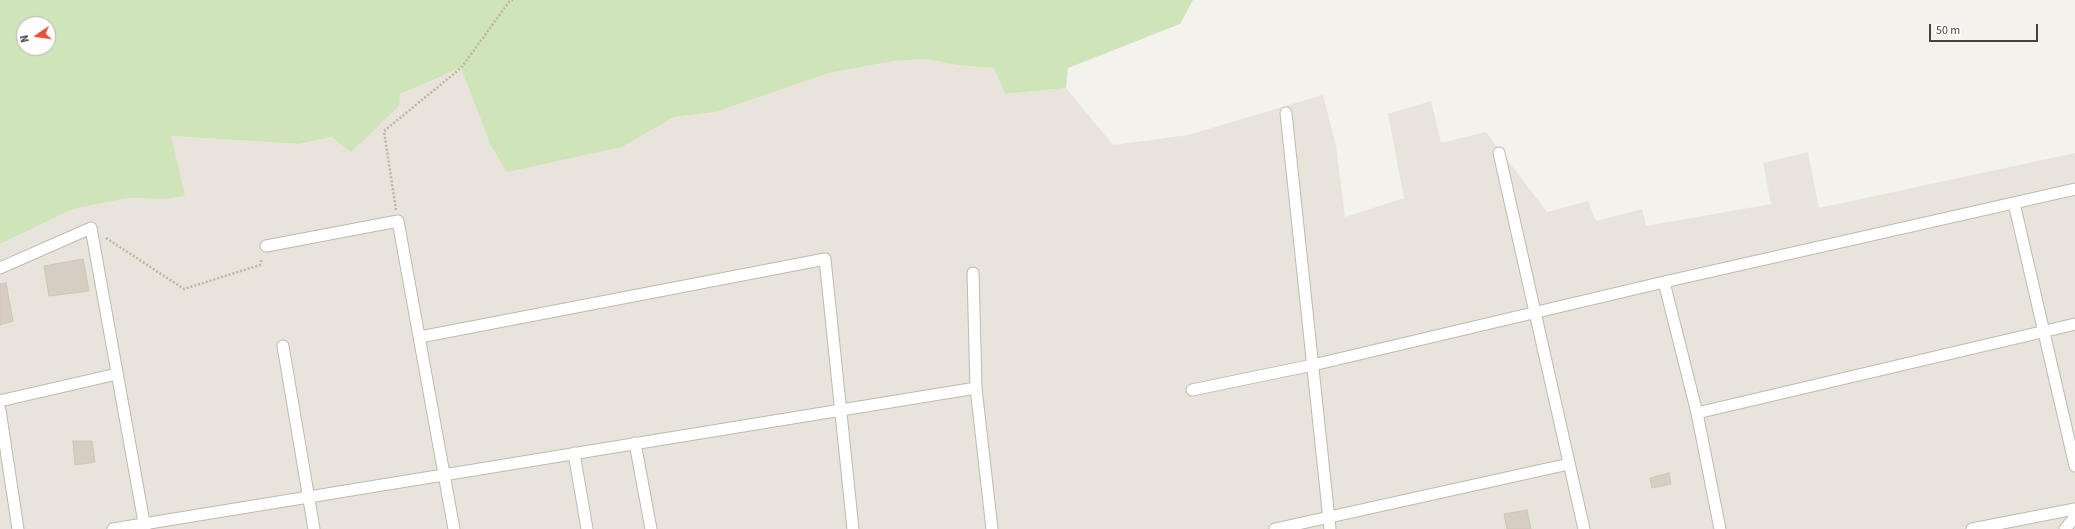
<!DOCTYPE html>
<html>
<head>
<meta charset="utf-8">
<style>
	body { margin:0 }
	#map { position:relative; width:2075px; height:529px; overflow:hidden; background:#f4f2ec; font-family:"Source Sans 3",sans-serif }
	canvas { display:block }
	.north { position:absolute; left:16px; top:16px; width:40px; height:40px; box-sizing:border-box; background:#fff; border:1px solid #b6b4b0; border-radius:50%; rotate:257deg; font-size:11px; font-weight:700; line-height:16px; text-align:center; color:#48433a }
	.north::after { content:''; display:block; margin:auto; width:14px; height:18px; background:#e54f33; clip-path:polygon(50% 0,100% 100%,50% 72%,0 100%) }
	.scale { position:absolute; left:1929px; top:24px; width:109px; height:18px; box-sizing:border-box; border:2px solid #48433a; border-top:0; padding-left:5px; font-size:12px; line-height:14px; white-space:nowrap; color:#48433a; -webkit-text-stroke:3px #fff; paint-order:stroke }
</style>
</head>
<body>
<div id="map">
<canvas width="2075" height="529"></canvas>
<div class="north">N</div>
<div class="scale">50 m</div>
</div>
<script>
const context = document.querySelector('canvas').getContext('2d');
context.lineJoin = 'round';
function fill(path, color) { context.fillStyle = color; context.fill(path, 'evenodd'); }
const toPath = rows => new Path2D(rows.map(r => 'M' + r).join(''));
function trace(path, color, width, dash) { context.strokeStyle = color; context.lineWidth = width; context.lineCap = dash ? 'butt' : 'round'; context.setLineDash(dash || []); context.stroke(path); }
const residential = toPath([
	[926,59,957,65,994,68,1005,94,1066,88,1113,145,1188,135,1323,95,1336,146,1345,217,1404,198,1388,114,1431,101,1441,143,1486,132,1547,212,1588,201,1596,221,1642,209,1646,226,1771,204,1763,163,1808,152,1819,208,2075,153,2075,529,0,529,0,244,73,209,128,198,165,199,184,196,170,136,299,144,332,137,400,94,461,68,490,144,622,147,674,117,716,112,829,73,894,61]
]);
const green = toPath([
	[0,0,1193,0,1180,24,1068,68,1066,88,1005,94,994,68,957,65,926,59,894,61,829,73,716,112,674,117,622,147,507,172,490,144,461,68,400,94,399,106,351,152,332,137,299,144,171,136,185,196,165,199,128,198,73,209,0,244],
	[24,24,48,24,48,48,24,48]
]);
const building = toPath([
	[83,259,89,291,49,296,44,266,83,259],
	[6,283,13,321,0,325,0,284,6,283],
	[73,441,92,441,95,462,75,465,73,441],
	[1669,473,1671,484,1652,488,1650,478,1669,473],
	[1527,510,1531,529,1507,529,1504,514,1527,510]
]);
const path = toPath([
	[396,210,384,131,461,68,509,2,513,0],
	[106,238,184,289,260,265,262,258]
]);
const minor = toPath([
	[1286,113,1330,529],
	[1499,153,1584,529],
	[2014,203,2075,466],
	[266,246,398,221,454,529],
	[0,268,91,228,145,528],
	[973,273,976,388,992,529],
	[1664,282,1697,413,1720,529],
	[420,337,825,259,853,529],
	[283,346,314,529],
	[1192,390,1313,365,1664,282,2075,189],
	[0,401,117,374],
	[0,410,18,529],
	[1697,413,2075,324],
	[635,443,651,529],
	[574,453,587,529],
	[113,529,976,388],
	[1275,529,1569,464],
	[1972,529,2075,509],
	[2065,529,2075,517]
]);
fill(residential, '#e8e4db');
fill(green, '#d0e4b9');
fill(building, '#d5cec2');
trace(building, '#cfc6b6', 1);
trace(minor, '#bfbaaf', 13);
trace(path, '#c0b5a2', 2.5, [2, 2]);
trace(minor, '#fff', 11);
</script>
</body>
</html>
